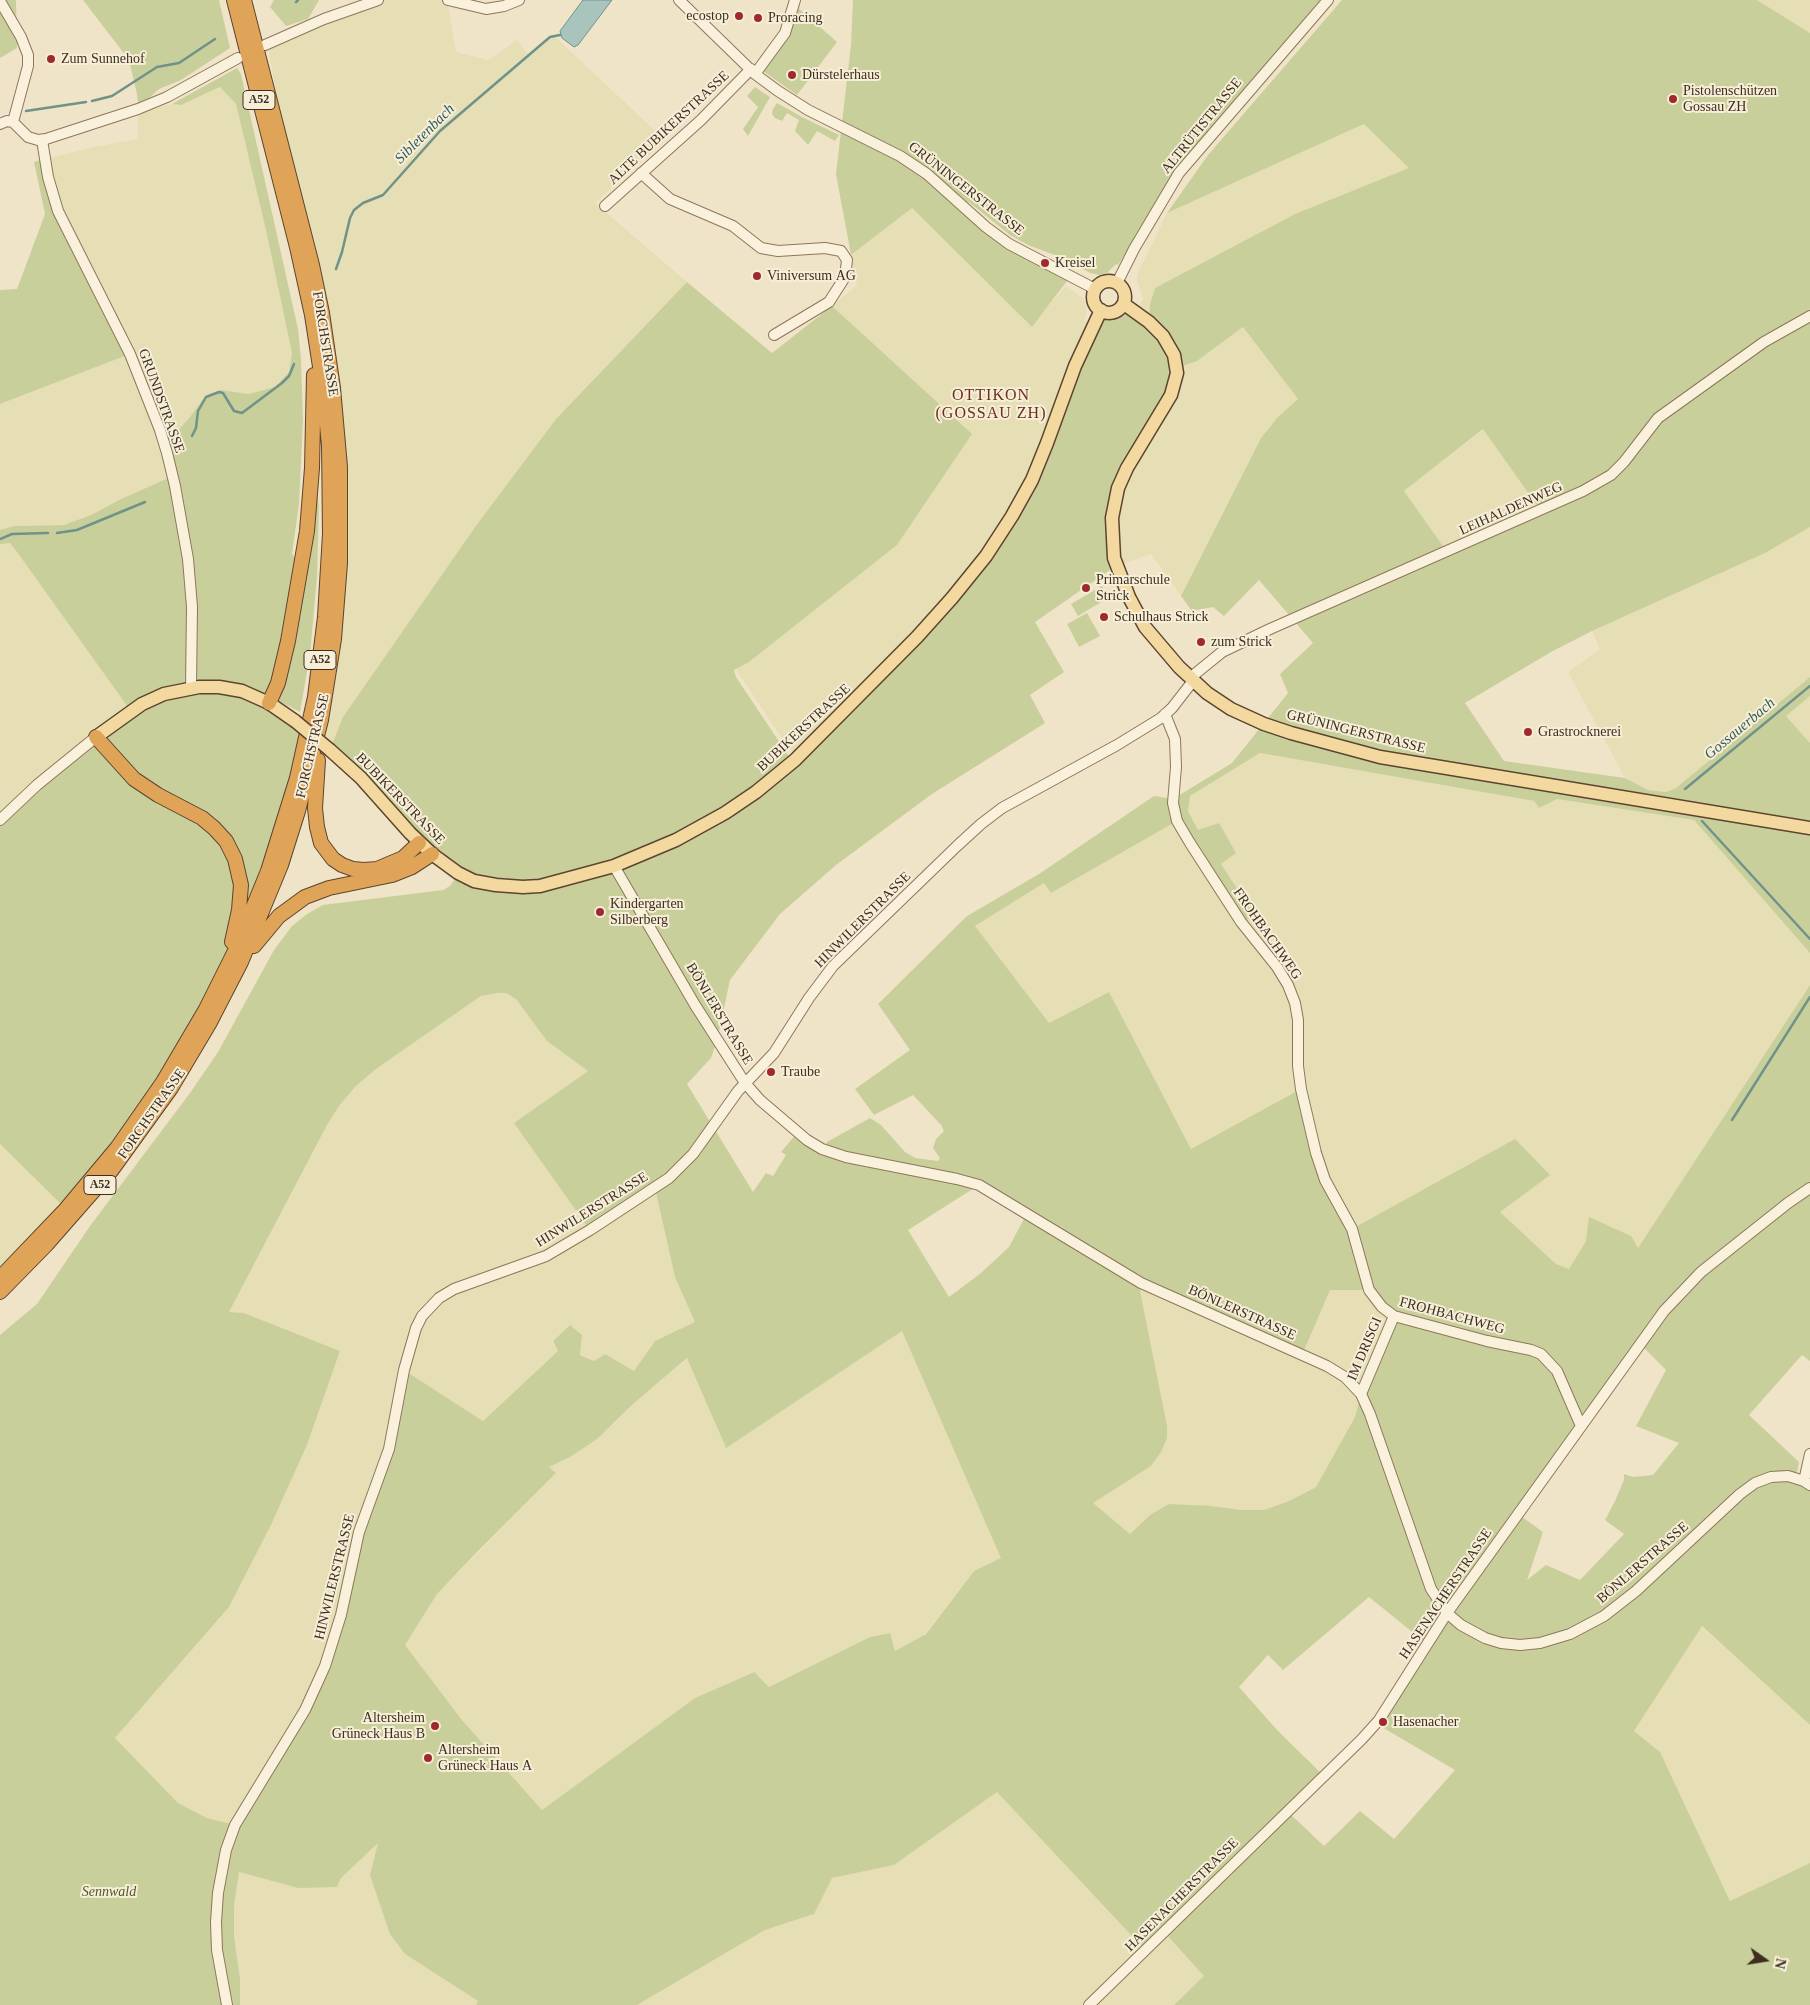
<!DOCTYPE html>
<html>
<head>
<meta charset="utf-8">
<style>
	body { margin:0 }
	#map { position:relative; width:1810px; height:2005px; overflow:hidden; background:#f0e4c8; font-family:"Times New Roman",serif }
	canvas { display:block }
	.north { position:absolute; left:1740px; top:1935px; width:50px; height:50px; -webkit-text-stroke:4px #f7eed8; paint-order:stroke; rotate:103deg; font-size:14px; font-weight:700; line-height:20px; text-align:center; color:#3d2e20 }
	.north::after { content:''; display:block; margin:auto; width:18px; height:22px; background:#3d2e20; clip-path:polygon(50% 0,100% 100%,50% 72%,0 100%) }
</style>
</head>
<body>
<div id="map">
<canvas width="1810" height="2005"></canvas>
<div class="north">N</div>
</div>
<script>
const context = document.querySelector('canvas').getContext('2d');
context.lineJoin = 'round';
function fill(path, color) { context.fillStyle = color; context.fill(path, 'evenodd'); }
const toPath = rows => new Path2D(rows.map(r => 'M' + r).join(''));
function trace(path, color, width, dash) { context.strokeStyle = color; context.lineWidth = width; context.lineCap = dash ? 'butt' : 'round'; context.setLineDash(dash || []); context.stroke(path); }
function label(font, color, halo, rows, align = 'center') {
  context.font = font + ' "Times New Roman",serif'; context.lineWidth = 4; context.setLineDash([]); context.textBaseline = 'middle'; context.strokeStyle = halo; context.fillStyle = color; for (const [text, x, y, turn = 0] of rows) {
    context.save(); context.translate(x, y); context.rotate((+turn || 0) * Math.PI / 180); context.textAlign = isNaN(turn) ? turn : align; if (halo) context.strokeText(text, 0, 0); context.fillText(text, 0, 0); context.restore();
  }
}
const farmland = toPath([
	[378,0,447,0,456,52,488,60,517,40,528,54,552,34,665,140,595,203,687,282,556,419,478,523,330,750,317,739,340,563,294,194,268,47],
	[1757,0,1810,0,1810,33,1762,3],
	[221,87,236,104,266,230,292,353,289,372,275,387,249,394,221,390,203,399,190,417,175,434,173,476,121,499,91,515,64,525,14,526,0,530,0,404,130,354,74,246,45,159,94,147,138,139,138,113,172,104,181,105],
	[1364,124,1410,168,1295,214,1156,288,1149,322,1136,311,1143,299,1137,280,1138,273,1167,213],
	[912,208,1031,326,1066,286,1084,299,1087,310,1084,321,1087,322,1030,470,1019,494,991,541,945,599,888,661,795,753,789,749,736,669,749,662,897,545,972,434,832,306,857,285,851,255],
	[1243,327,1298,399,1277,418,1261,438,1181,596,1151,554,1116,566,1112,518,1177,367,1197,361],
	[1484,429,1541,511,1446,552,1404,491],
	[1810,527,1810,677,1676,788,1666,792,1648,790,1625,778,1568,672,1600,649,1592,631,1765,553],
	[3,543,10,543,17,552,130,710,0,820,0,545],
	[1810,696,1810,743,1785,716],
	[1260,753,1534,801,1539,808,1557,799,1694,820,1810,953,1810,985,1638,1248,1586,1241,1569,1269,1556,1264,1500,1212,1352,1229,1191,1149,1109,992,1049,1023,975,926,1044,883,1051,893,1177,821,1254,916,1221,864,1219,823,1198,830,1188,811,1190,796],
	[498,993,506,993,516,999,547,1041,588,1071,514,1123,655,1188,675,1277,696,1322,655,1341,634,1371,605,1354,594,1361,580,1354,582,1335,570,1325,552,1341,558,1351,483,1421,412,1375,325,1666,235,1825,207,1818,178,1803,115,1738,229,1607,271,1525,307,1445,340,1351,244,1313,229,1312,327,1125,339,1106,356,1086,376,1069,481,996],
	[0,1144,66,1209,0,1278],
	[1141,1283,1302,1354,1329,1289,1369,1290,1394,1316,1361,1394,1355,1417,1316,1487,1289,1501,1264,1510,1242,1510,1211,1506,1150,1515,1130,1534,1092,1503,1151,1466,1167,1438,1167,1426,1140,1291],
	[902,1330,1002,1559,974,1571,925,1634,894,1652,890,1633,870,1637,769,1688,753,1672,695,1698,542,1810,462,1720,405,1645,437,1594,556,1473,549,1467,570,1457,610,1427,633,1404,688,1358,725,1447],
	[1701,1626,1810,1725,1810,1863,1730,1901,1660,1752,1634,1731],
	[997,1792,1145,1950,1164,1932,1205,1976,1174,2005,637,2005,765,1930,814,1914,832,1878,894,1865],
	[379,1842,405,1954,478,2001,476,2005,240,2005,240,1978,234,1936,234,1906,239,1872,298,1888,340,1878]
]);
const green = toPath([
	[0,0,16,0,17,48,0,58],
	[83,0,219,0,230,48,181,80,159,89,146,101,138,104,137,94,129,60],
	[274,0,319,0,308,19,286,26,270,7],
	[853,0,1328,0,1179,173,1118,265,1116,264,1107,273,1099,275,1090,273,1068,260,1028,245,1010,235,970,203,951,194,986,227,1070,277,1032,327,912,208,851,255,836,174,851,45],
	[1342,0,1757,0,1810,33,1810,527,1765,553,1592,631,1551,652,1465,703,1504,761,1625,778,1648,790,1666,792,1676,788,1810,677,1810,696,1786,716,1810,743,1810,953,1694,820,1557,799,1539,808,1534,801,1260,753,1190,796,1188,811,1198,830,1219,823,1236,853,1221,864,1255,916,1241,922,1177,821,1051,893,1044,883,975,926,1049,1023,1109,992,1191,1149,1301,1089,1316,1153,1352,1229,1515,1139,1550,1175,1500,1212,1556,1264,1569,1269,1586,1241,1589,1217,1631,1236,1638,1248,1810,985,1810,1361,1802,1355,1749,1415,1799,1462,1796,1477,1810,1485,1810,1725,1702,1626,1634,1731,1660,1752,1730,1901,1810,1863,1810,2005,1174,2005,1204,1976,1164,1932,1145,1950,997,1792,894,1865,832,1878,814,1914,765,1930,637,2005,476,2005,478,2001,405,1954,390,1934,370,1875,378,1843,341,1878,337,1887,298,1888,239,1872,234,1906,234,1936,240,1978,240,2005,0,2005,0,1335,37,1304,90,1226,190,1093,218,1052,274,950,292,926,307,914,323,905,443,890,450,886,454,880,457,872,330,750,343,717,478,523,556,419,687,282,772,353,832,306,972,434,897,545,749,662,734,670,736,677,790,758,917,637,1012,516,1104,312,1110,313,1120,309,1149,321,1150,305,1155,288,1295,214,1409,168,1364,124,1167,213,1208,155],
	[1243,327,1298,399,1277,418,1261,438,1181,596,1192,611,1213,607,1224,616,1259,580,1313,643,1280,674,1288,693,1232,763,1173,799,1154,796,1039,874,967,916,878,1004,910,1050,855,1089,874,1115,913,1095,941,1125,944,1131,936,1139,933,1148,940,1158,938,1161,915,1158,905,1152,881,1125,870,1118,827,1142,822,1149,797,1133,781,1152,786,1155,773,1176,766,1173,753,1192,687,1084,711,1058,717,1041,730,980,780,914,836,865,932,794,1045,723,1030,695,1064,672,1035,622,1116,566,1117,488,1177,373,1177,368,1197,361],
	[1483,429,1541,511,1447,552,1404,491],
	[498,993,506,993,516,999,547,1041,588,1071,514,1123,590,1230,655,1188,675,1277,695,1322,655,1341,634,1371,605,1354,594,1361,580,1355,582,1335,570,1325,553,1341,558,1351,483,1421,404,1370,374,1492,312,1698,235,1825,207,1818,178,1803,115,1738,229,1607,271,1525,307,1445,340,1351,244,1313,229,1312,327,1125,339,1106,356,1086,376,1069,481,996],
	[979,1185,1027,1213,1009,1247,981,1273,949,1297,908,1230],
	[1141,1283,1302,1355,1330,1290,1369,1290,1394,1316,1361,1394,1355,1417,1316,1487,1289,1501,1264,1510,1242,1510,1211,1506,1169,1504,1150,1515,1130,1534,1093,1503,1151,1466,1161,1452,1167,1438,1167,1426,1140,1291],
	[902,1331,1001,1558,974,1571,926,1634,895,1651,890,1633,870,1637,769,1687,754,1672,695,1698,542,1810,462,1720,405,1645,437,1594,476,1553,556,1473,549,1467,570,1457,597,1439,633,1404,687,1358,726,1448],
	[1640,1344,1666,1370,1636,1426,1679,1443,1653,1475,1633,1477,1624,1474,1624,1480,1615,1501,1605,1520,1624,1534,1580,1580,1546,1565,1527,1580,1543,1532,1518,1514],
	[1369,1597,1427,1644,1393,1706,1380,1726,1455,1770,1394,1839,1360,1811,1324,1846,1287,1811,1323,1775,1278,1731,1239,1687,1268,1655,1283,1670],
	[798,8,837,42,797,95,763,71,793,26],
	[237,68,241,74,298,329,301,359,303,420,299,504,292,554,302,564,269,703,308,732,287,813,206,1009,66,1209,0,1144,0,820,130,710,17,552,10,543,0,544,0,530,14,526,64,525,91,515,121,499,173,476,160,430,168,426,175,434,190,417,203,399,221,390,249,394,275,387,289,372,292,353,266,230,236,104,220,87,181,105,172,104],
	[755,87,770,97,748,136,743,129,758,107,747,96],
	[777,103,802,117,839,135,835,141,817,131,808,145,795,131,799,120,787,113,782,121,775,118,772,114,773,109],
	[45,159,48,177,130,354,0,404,0,290,17,289,45,214,34,162],
	[316,479,319,507,317,577,310,654,300,712,279,701,297,631,308,569],
	[1102,586,1108,598,1078,616,1071,604],
	[1087,613,1100,636,1079,647,1067,624]
]);
const water = toPath([
	[583,0,612,0,578,45,574,47,562,38,560,31,583,0]
]);
const stream = toPath([
	[296,2,298,0],
	[92,101,112,96,157,67,179,63,215,39],
	[26,111,86,102],
	[336,269,342,252,350,218,354,210,363,203,383,195,440,131,550,37,560,35],
	[192,436,196,428,198,411,206,397,219,392,223,393,234,411,242,413,282,383,289,376,294,364],
	[57,533,77,530,145,502],
	[0,539,12,534,48,533],
	[1685,789,1810,686],
	[1702,821,1810,939],
	[1732,1120,1810,997]
]);
const minor = toPath([
	[448,0,486,9,504,6,519,0],
	[679,0,755,74,778,91,808,110,900,156,927,174,986,227,1009,244,1095,289],
	[0,1,21,37,28,55,28,66,13,122],
	[265,45,324,19,378,0],
	[755,74,785,33,795,0],
	[13,122,28,137,38,140,46,139,138,109,167,97,238,58],
	[0,124,7,121,13,122],
	[42,140,48,177,58,211,130,354,160,430,167,453,175,486,188,559,192,607,191,688],
	[641,173,670,199,733,226,761,248,778,251,825,248,841,251,847,260,845,277,829,302,774,335],
	[605,206,701,120,751,69],
	[1117,283,1134,249,1179,173,1328,0],
	[1190,678,1222,652,1270,629,1583,491,1611,475,1624,462,1658,418,1764,342,1810,316],
	[1165,714,1175,739,1176,767,1173,803,1177,821,1190,843,1241,922,1277,967,1288,985,1295,1003,1298,1020,1298,1066,1301,1089,1316,1153,1325,1180,1352,1229,1369,1290,1382,1307,1394,1316,1487,1341,1531,1350,1541,1354,1557,1371,1581,1426],
	[0,820,37,785,96,737],
	[614,866,695,1005,745,1083,760,1100,807,1140,822,1149,846,1157,957,1179,979,1185,1141,1283,1327,1366,1345,1377,1361,1394,1370,1414,1431,1589,1447,1613,1461,1625,1485,1638,1501,1643,1520,1645,1540,1643,1570,1634,1604,1616,1636,1591,1740,1494,1755,1483,1771,1477,1788,1476,1804,1481,1810,1485],
	[1361,1394,1394,1316],
	[1804,1481,1810,1454],
	[227,2005,217,1950,216,1922,218,1893,226,1850,235,1825,305,1710,325,1666,341,1615,359,1532,389,1449,404,1370,416,1328,422,1316,439,1298,454,1289,546,1256,590,1230,669,1178,693,1154,738,1091,774,1053,809,998,833,966,957,846,981,824,1002,808,1117,745,1161,718,1172,708,1193,681],
	[1089,2005,1362,1739,1379,1720,1447,1613,1664,1311,1701,1272,1788,1203,1810,1188]
]);
const major = toPath([
	'1093 297a16 16 0 1 1 32 0a16 16 0 1 1-32 0Z',
	[1124,304,1149,322,1163,336,1174,355,1177,373,1171,395,1127,468,1118,488,1112,518,1114,558,1129,597,1145,627,1179,667,1207,693,1231,709,1264,724,1291,733,1380,757,1810,828],
	[96,737,142,704,164,694,199,687,219,687,242,691,269,703,295,721],
	[330,750,361,778,410,833,432,854,458,873,474,881,496,885,523,887,540,886,614,866,676,840,725,813,756,792,795,760,917,637,952,598,986,556,1012,516,1032,480,1047,443,1075,366,1101,310]
]);
const highway = toPath([
	[269,703,278,683,288,641,307,531,312,468,314,375],
	[96,737,134,779,158,795,202,818,214,828,226,841,235,859,241,885,239,910,232,942],
	[318,760,315,808,317,827,321,843,333,859,342,865,353,869,364,870,377,869,403,858,419,843],
	[254,946,279,916,305,897,329,888,392,875,412,867,432,854],
	[0,1278,66,1209,117,1148,163,1082,206,1009,236,949,268,871,297,778,315,697,325,617,330,534,329,445,323,386,312,315,297,247,234,0],
	[0,1292,47,1244,111,1171,171,1088,209,1024,241,962,281,865,298,811,321,720,334,639,340,563,340,467,333,388,322,313,312,265,244,0]
]);
const majorBridge = toPath([
	[295,721,330,750]
]);
const markers = [
	[739,16,5,"#9e2a2b"],
	[758,18,5,"#9e2a2b"],
	[51,59,5,"#9e2a2b"],
	[792,75,5,"#9e2a2b"],
	[1673,99,5,"#9e2a2b"],
	[1045,263,5,"#9e2a2b"],
	[757,276,5,"#9e2a2b"],
	[1086,588,5,"#9e2a2b"],
	[1104,617,5,"#9e2a2b"],
	[1201,642,5,"#9e2a2b"],
	[1528,732,5,"#9e2a2b"],
	[600,912,5,"#9e2a2b"],
	[771,1072,5,"#9e2a2b"],
	[1383,1722,5,"#9e2a2b"],
	[435,1726,5,"#9e2a2b"],
	[428,1758,5,"#9e2a2b"]
];
const shields = [
	[259,100,32],
	[320,660,32],
	[100,1185,32]
];
const shieldNames = [
	["A52",259,100],
	["A52",320,660],
	["A52",100,1185]
];
const poiNames = [
	["ecostop",729,16,"right"],
	["Proracing",768,18],
	["Zum Sunnehof",61,59],
	["Dürstelerhaus",802,75],
	["Pistolenschützen",1683,91],
	["Gossau ZH",1683,107],
	["Kreisel",1055,263],
	["Viniversum AG",767,276],
	["Primarschule",1096,580],
	["Strick",1096,596],
	["Schulhaus Strick",1114,617],
	["zum Strick",1211,642],
	["Grastrocknerei",1538,732],
	["Kindergarten",610,904],
	["Silberberg",610,920],
	["Traube",781,1072],
	["Altersheim",425,1718,"right"],
	["Grüneck Haus B",425,1734,"right"],
	["Hasenacher",1393,1722],
	["Altersheim",438,1750],
	["Grüneck Haus A",438,1766]
];
const streetNames = [
	["ALTRÜTISTRASSE",1202,126,-51],
	["ALTE BUBIKERSTRASSE",669,128,-43],
	["GRÜNINGERSTRASSE",966,189,38],
	["FORCHSTRASSE",325,344,81],
	["GRUNDSTRASSE",161,401,70],
	["LEIHALDENWEG",1511,509,-24],
	["BUBIKERSTRASSE",804,728,-43],
	["GRÜNINGERSTRASSE",1356,732,14],
	["FORCHSTRASSE",313,746,-77],
	["BUBIKERSTRASSE",400,799,46],
	["HINWILERSTRASSE",863,920,-45],
	["FROHBACHWEG",1267,934,55],
	["BÖNLERSTRASSE",719,1014,59],
	["FORCHSTRASSE",152,1114,-55],
	["HINWILERSTRASSE",592,1210,-32],
	["BÖNLERSTRASSE",1242,1313,24],
	["FROHBACHWEG",1452,1316,15],
	["IM DRISGI",1365,1349,-67],
	["BÖNLERSTRASSE",1643,1563,-41],
	["HINWILERSTRASSE",335,1577,-76],
	["HASENACHERSTRASSE",1446,1594,-56],
	["HASENACHERSTRASSE",1182,1895,-45]
];
const parkNames = [
	["Sennwald",109,1892]
];
const waterNames = [
	["Sibletenbach",425,134,-45],
	["Gossauerbach",1740,729,-40]
];
const quarterNames = [
	["OTTIKON",991,396],
	["(GOSSAU ZH)",991,414]
];
fill(farmland, '#e6deb5');
fill(green, '#c9cf9b');
fill(water, '#a9c4bc');
trace(water, '#6f938a', 1);
trace(stream, '#6f938a', 2.5);
trace(minor, '#8d765c', 12);
trace(major, '#5b4430', 15);
trace(highway, '#5b4430', 16);
trace(minor, '#faf1dc', 10);
trace(major, '#f3d9a0', 12);
trace(highway, '#e0a458', 14);
trace(majorBridge, '#5b4430', 15, []);
trace(majorBridge, '#f3d9a0', 12);
for (const [x, y, r, color] of markers) { const dot = new Path2D(); dot.arc(x, y, r, 0, 2 * Math.PI); context.fillStyle = color; context.fill(dot); trace(dot, '#f7eed8', 2); }
for (const [x, y, w] of shields) { const box = new Path2D(); box.roundRect(x - w / 2, y - 9.5, w, 19, 4); context.fillStyle = '#f7eed8'; context.fill(box); trace(box, '#3d2e20', 1); }
label('bold 12px', '#3d2e20', null, shieldNames);
label('14px', '#3d2e20', '#f7eed8', poiNames, 'left');
label('14px', '#3d2e20', '#f7eed8', streetNames);
label('italic 14px', '#4d5a26', '#f7eed8', parkNames);
label('italic 15px', '#2f5d5a', '#f7eed8', waterNames);
context.letterSpacing = '1px';
label('16px', '#6b2e1e', '#f7eed8', quarterNames);
context.letterSpacing = '0px';
</script>
</body>
</html>
